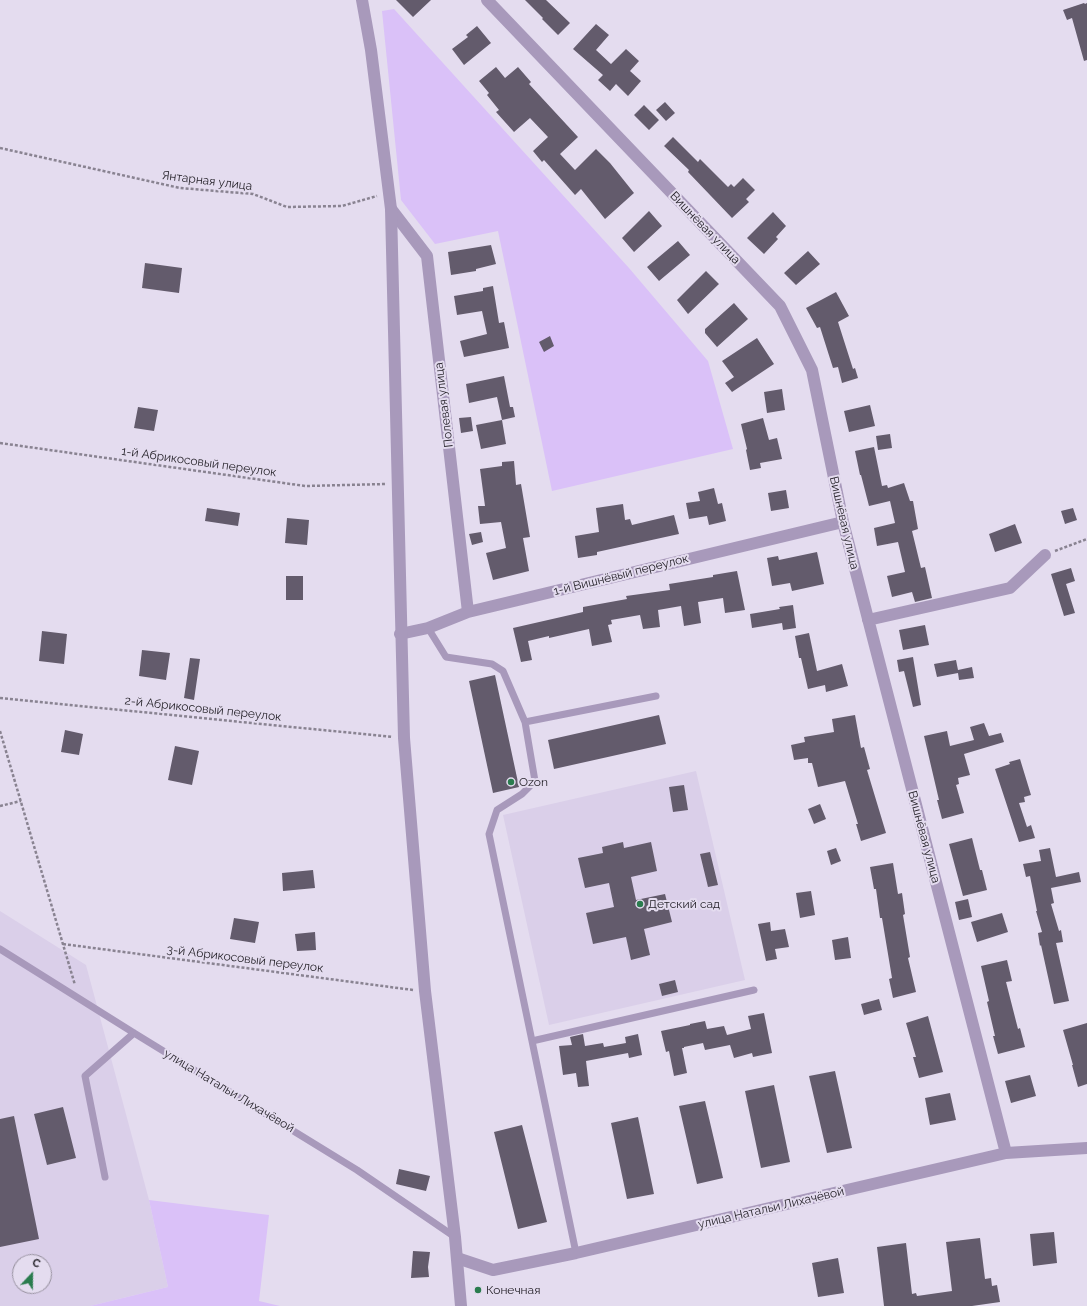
<!DOCTYPE html>
<html>
<head>
<meta charset="utf-8">
<style>
	body { margin:0 }
	#map { position:relative; width:1087px; height:1306px; overflow:hidden; background:#e4dcef; font-family:Raleway,sans-serif }
	canvas { display:block }
	.north { position:absolute; left:12px; top:1254px; width:40px; height:40px; box-sizing:border-box; background:#e4dcef; border:1px solid #96909e; border-radius:50%; rotate:22deg; font-size:11px; font-weight:700; line-height:16px; text-align:center; color:#211e25 }
	.north::after { content:''; display:block; margin:auto; width:14px; height:18px; background:#2a7c4e; clip-path:polygon(50% 0,100% 100%,50% 72%,0 100%) }
</style>
</head>
<body>
<div id="map">
<canvas width="1087" height="1306"></canvas>
<div class="north">С</div>
</div>
<script>
const context = document.querySelector('canvas').getContext('2d');
context.lineJoin = 'round';
function fill(path, color) { context.fillStyle = color; context.fill(path, 'evenodd'); }
const toPath = rows => new Path2D(rows.map(r => 'M' + r).join(''));
function trace(path, color, width, dash) { context.strokeStyle = color; context.lineWidth = width; context.lineCap = dash ? 'butt' : 'round'; context.setLineDash(dash || []); context.stroke(path); }
function label(font, color, halo, rows, align = 'center') {
  context.font = font + ' Raleway,sans-serif'; context.lineWidth = 4; context.setLineDash([]); context.textBaseline = 'middle'; context.strokeStyle = halo; context.fillStyle = color; for (const [text, x, y, turn = 0] of rows) {
    context.save(); context.translate(x, y); context.rotate((+turn || 0) * Math.PI / 180); context.textAlign = isNaN(turn) ? turn : align; if (halo) context.strokeText(text, 0, 0); context.fillText(text, 0, 0); context.restore();
  }
}
const built = toPath([
	[696,771,745,980,549,1025,503,815],
	[0,911,86,965,149,1200,168,1287,90,1306,0,1306],
	[20,1262,44,1262,44,1286,20,1286]
]);
const green = toPath([
	[394,9,629,268,708,361,733,449,552,491,498,231,435,244,401,200,382,11],
	[149,1200,269,1215,259,1301,280,1306,90,1306,168,1287]
]);
const building = toPath([
	[396,0,431,0,413,17],
	[525,0,546,0,570,23,558,35,542,19,543,18],
	[1084,3,1085,4,1087,3,1087,60,1084,61,1072,18,1067,20,1063,10],
	[596,24,609,35,596,50,611,64,626,49,639,61,630,71,641,81,628,96,616,84,610,91,598,80,603,75,573,49],
	[477,26,491,43,464,65,452,49,468,37,466,35],
	[496,67,505,78,518,67,531,82,529,84,578,137,560,154,575,170,596,149,610,163,634,193,605,219,581,189,575,195,544,160,542,162,533,151,548,137,530,118,514,132,496,112,499,110,487,95,489,93,479,81],
	[665,102,675,113,666,121,656,110],
	[644,105,659,120,649,130,634,115],
	[673,137,698,162,700,159,728,187,731,184,734,187,743,178,755,190,746,199,749,202,732,218,688,172,689,170,664,146],
	[649,211,662,226,634,252,622,238],
	[773,212,786,226,776,237,778,239,764,254,747,238],
	[678,241,690,255,659,281,647,267],
	[491,245,496,264,476,269,476,271,451,275,448,252],
	[808,251,820,264,796,285,784,273],
	[145,263,182,268,179,293,142,288],
	[706,271,719,284,688,314,677,300],
	[493,286,499,323,504,322,509,348,464,357,460,341,487,334,482,311,457,315,454,296,483,291,483,288],
	[836,292,849,316,838,322,853,369,855,368,858,378,842,383,838,367,833,368,820,327,817,328,806,308],
	[734,303,748,319,717,347,705,333,705,329],
	[550,336,554,346,544,352,539,342],
	[757,338,774,364,732,392,725,383,734,377,722,361],
	[504,376,510,407,513,407,515,417,502,420,497,397,469,403,466,384],
	[782,389,785,410,767,413,764,392],
	[870,405,875,426,849,432,844,411],
	[138,407,158,410,154,431,134,428],
	[471,417,473,431,461,433,459,418],
	[763,418,769,440,777,438,782,459,760,463,761,468,750,470,746,450,747,449,741,424],
	[502,420,506,444,481,449,476,425],
	[890,434,892,448,878,450,876,436],
	[874,447,882,486,887,485,888,488,904,483,910,501,913,501,918,529,912,531,921,568,925,567,932,598,915,602,912,592,892,597,887,576,905,572,898,542,877,546,874,528,895,523,890,501,869,506,861,475,860,475,855,451],
	[514,461,516,485,521,484,530,537,523,538,529,571,493,580,486,553,506,548,501,522,480,524,478,506,485,506,480,469,502,466,502,462],
	[714,488,718,504,722,503,726,521,709,525,707,516,689,519,686,503,700,501,698,492],
	[786,490,789,508,771,511,768,493],
	[623,504,625,520,630,519,632,525,674,515,679,534,597,552,597,555,578,558,575,536,599,532,596,508],
	[207,508,240,513,238,526,205,521],
	[1073,508,1077,520,1065,524,1061,511],
	[287,518,309,520,307,545,285,543],
	[1015,524,1022,543,995,552,989,534],
	[481,532,483,542,472,545,469,534],
	[817,552,824,584,792,591,790,583,772,586,767,558,778,556,779,560],
	[1071,568,1075,581,1066,584,1075,613,1064,616,1051,574],
	[737,571,745,610,725,613,723,598,698,602,701,623,684,626,681,606,658,610,660,627,643,629,640,615,611,620,612,624,608,625,612,642,592,646,589,629,549,638,549,636,528,641,532,660,521,662,513,628,583,612,583,607,627,599,626,596,670,590,669,584,713,577,713,575],
	[286,576,303,576,303,600,286,600],
	[793,605,796,628,783,630,782,623,752,628,750,614,780,609,779,607],
	[925,625,929,645,903,650,899,630],
	[42,631,67,634,64,664,39,661],
	[809,633,817,671,842,664,848,686,826,692,825,685,808,689,801,658,799,658,795,636],
	[142,650,170,653,166,680,139,676],
	[913,657,921,705,913,707,904,671,899,672,897,660],
	[190,658,200,659,194,700,184,698],
	[956,660,958,670,972,667,974,678,959,680,958,673,937,677,934,664],
	[495,675,519,787,493,793,469,681],
	[659,715,666,744,554,769,548,740],
	[855,715,861,748,864,747,870,769,867,770,886,833,861,841,856,824,858,824,845,781,818,787,812,763,808,763,808,758,794,760,791,745,805,742,804,737,834,732,832,719],
	[984,723,989,736,1001,733,1004,742,964,754,970,775,958,778,959,784,956,785,964,813,942,819,937,800,939,800,924,736,947,731,950,746,974,740,970,727],
	[65,730,83,734,79,755,61,752],
	[175,746,199,751,192,785,168,780],
	[1020,759,1031,795,1024,797,1025,802,1019,803,1027,827,1031,825,1035,838,1019,842,995,769,1010,764,1009,762],
	[684,785,688,810,673,812,669,787],
	[820,804,826,819,814,824,808,809],
	[972,838,980,870,982,870,987,890,963,896,949,844],
	[623,842,624,848,651,842,657,871,631,877,636,900,665,894,672,922,644,929,650,955,631,960,626,937,593,944,586,913,614,907,609,883,585,888,578,858,603,853,602,847],
	[836,848,841,861,831,865,827,851],
	[1050,848,1056,877,1079,872,1081,882,1051,888,1054,903,1051,904,1059,931,1061,930,1063,942,1056,943,1069,1001,1054,1004,1041,945,1040,946,1038,933,1042,932,1036,911,1037,911,1030,876,1026,877,1023,864,1041,861,1039,850],
	[710,852,718,885,708,887,700,854],
	[893,863,898,894,902,893,905,914,903,915,910,957,908,958,916,992,893,998,889,979,892,978,882,918,880,918,876,889,874,889,870,867],
	[313,870,315,888,283,891,282,873],
	[811,891,815,915,800,918,796,893],
	[968,899,972,917,959,920,955,902],
	[1002,913,1008,932,977,942,971,922],
	[234,918,259,922,255,943,230,939],
	[770,922,771,931,785,929,789,947,775,949,777,959,766,961,758,924],
	[315,932,316,950,297,951,295,934],
	[848,937,851,958,835,960,832,940],
	[1007,960,1012,981,1006,982,1018,1029,1020,1028,1025,1047,998,1054,993,1036,995,1036,987,1002,989,1001,981,966],
	[675,980,678,992,662,996,659,984],
	[879,999,882,1010,864,1015,861,1004],
	[764,1013,772,1053,753,1057,752,1053,734,1058,730,1045,705,1050,703,1043,684,1047,684,1048,682,1048,687,1073,674,1076,669,1051,666,1052,661,1031,690,1025,690,1024,705,1021,707,1029,724,1026,727,1035,751,1029,748,1016],
	[928,1016,943,1072,919,1078,913,1057,916,1057,906,1023],
	[1087,1023,1087,1084,1078,1087,1072,1065,1073,1065,1063,1030],
	[583,1034,585,1046,603,1043,604,1047,626,1043,625,1037,638,1034,642,1055,629,1058,628,1053,586,1061,589,1086,578,1087,576,1073,563,1075,559,1046,572,1045,570,1037],
	[835,1071,852,1148,827,1153,809,1076],
	[1030,1075,1036,1096,1011,1103,1005,1081],
	[774,1085,790,1162,761,1168,745,1091],
	[950,1093,956,1120,930,1125,925,1098],
	[705,1101,723,1178,697,1184,679,1106],
	[63,1107,76,1158,47,1165,34,1114],
	[14,1116,39,1239,0,1247,0,1119],
	[638,1117,654,1194,627,1199,611,1123],
	[522,1125,547,1222,518,1229,494,1132],
	[399,1169,430,1176,426,1191,396,1184],
	[1054,1232,1057,1263,1033,1266,1030,1234],
	[980,1238,985,1279,991,1278,992,1286,997,1285,1000,1302,972,1306,884,1306,877,1247,906,1243,912,1294,916,1293,917,1296,952,1291,946,1242],
	[413,1251,430,1252,428,1267,429,1277,411,1278],
	[838,1258,844,1293,818,1297,812,1263]
]);
const path = toPath([
	[0,148,180,188,253,194,287,207,342,206,377,196],
	[0,443,305,486,387,484],
	[1055,551,1087,539],
	[0,698,393,737],
	[0,731,75,985],
	[0,806,21,801],
	[63,944,413,990]
]);
const service = toPath([
	[428,628,446,657,492,664,503,671,525,722],
	[0,949,134,1033,357,1170,455,1237],
	[532,1041,489,834,497,810,522,794,535,781,525,722,656,696],
	[105,1177,85,1076,134,1033],
	[576,1253,532,1041,754,990]
]);
const minor = toPath([
	[487,0,780,306,812,370,843,522,1006,1153],
	[391,209,427,256,468,612],
	[868,620,1010,588,1045,555],
	[400,634,428,628,468,612,843,522],
	[457,1258,493,1270,576,1253,1006,1153,1087,1148]
]);
const tertiary = toPath([
	[362,0,371,50,391,209,404,738,425,991,455,1237,461,1306]
]);
const markers = [
	[511,782,4,"#2a7c4e"],
	[640,904,4,"#2a7c4e"],
	[478,1290,4,"#2a7c4e"]
];
const streetNames = [
	["Янтарная улица",207,181,7],
	["Вишнёвая улица",705,228,46],
	["Полевая улица",444,405,-97],
	["1-й Абрикосовый переулок",199,462,8],
	["Вишнёвая улица",844,523,77],
	["1-й Вишнёвый переулок",621,575,-14],
	["2-й Абрикосовый переулок",203,709,6],
	["Вишнёвая улица",924,837,75],
	["3-й Абрикосовый переулок",245,959,7],
	["улица Натальи Лихачёвой",229,1091,31],
	["улица Натальи Лихачёвой",771,1208,-13]
];
const poiNames = [
	["Ozon",519,782],
	["Детский сад",648,904],
	["Конечная",486,1290]
];
fill(built, '#dacfe9');
fill(green, '#dac1f8');
fill(building, '#635b6c');
trace(path, '#898391', 2.5, [3, 2]);
trace(service, '#a899bb', 7);
trace(minor, '#a899bb', 12);
trace(tertiary, '#a899bb', 12);
for (const [x, y, r, color] of markers) { const dot = new Path2D(); dot.arc(x, y, r, 0, 2 * Math.PI); context.fillStyle = color; context.fill(dot); trace(dot, '#e4dcef', 1.5); }
label('12px', '#211e25', '#e4dcef', streetNames);
label('12px', '#211e25', '#e4dcef', poiNames, 'left');
</script>
</body>
</html>
